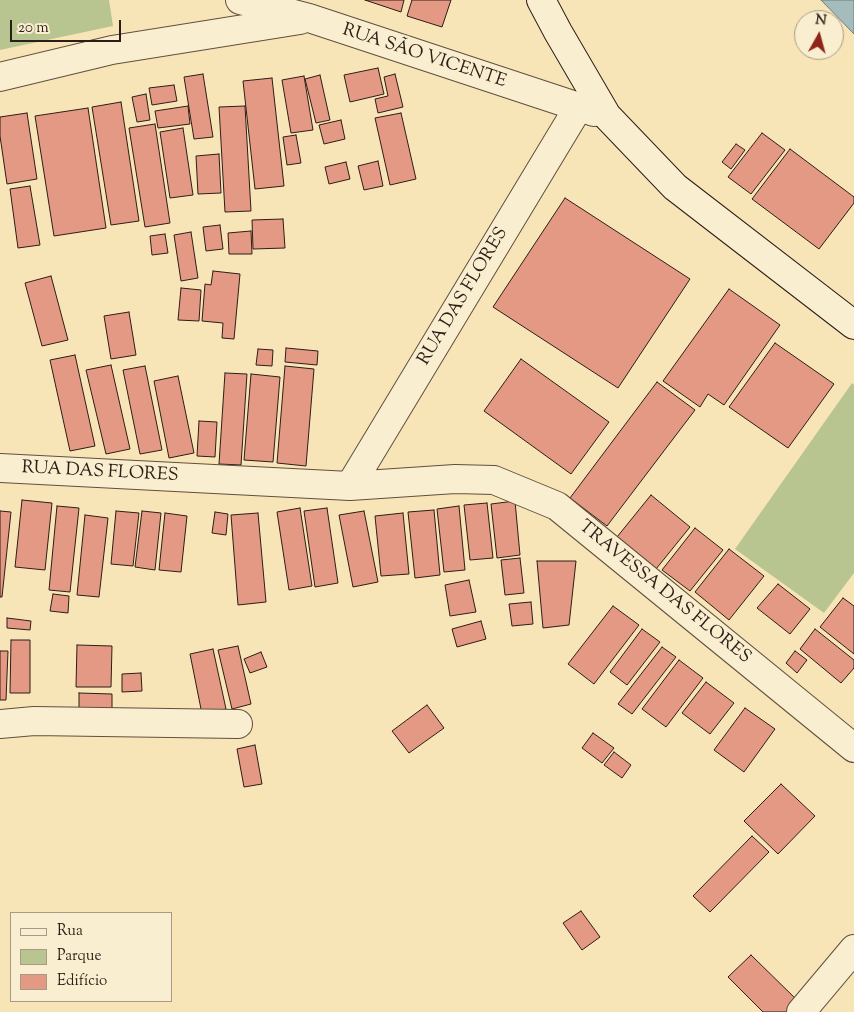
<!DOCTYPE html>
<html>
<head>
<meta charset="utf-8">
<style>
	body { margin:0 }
	#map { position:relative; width:854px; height:1012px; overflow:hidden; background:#f8e5b7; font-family:"Sorts Mill Goudy",serif }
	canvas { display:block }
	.legend { position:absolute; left:10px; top:912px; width:162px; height:90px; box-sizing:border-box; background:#faeed0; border:1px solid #a89a86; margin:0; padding:6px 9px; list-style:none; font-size:15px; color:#2d1d17 }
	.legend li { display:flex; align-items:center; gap:10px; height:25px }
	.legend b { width:25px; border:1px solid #a89a86 }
	.north { position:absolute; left:794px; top:10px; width:50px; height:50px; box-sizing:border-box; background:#faeed0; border:1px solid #a89a86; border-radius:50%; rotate:7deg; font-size:14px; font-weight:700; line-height:20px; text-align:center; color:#2d1d17 }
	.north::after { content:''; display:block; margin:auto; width:18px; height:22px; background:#8f2418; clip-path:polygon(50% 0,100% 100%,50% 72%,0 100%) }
	.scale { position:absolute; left:10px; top:20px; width:111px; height:22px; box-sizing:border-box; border:2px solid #2d1d17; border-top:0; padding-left:6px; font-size:15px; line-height:18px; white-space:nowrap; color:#2d1d17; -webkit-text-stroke:4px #faeed0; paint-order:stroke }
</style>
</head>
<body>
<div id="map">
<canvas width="854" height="1012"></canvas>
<ul class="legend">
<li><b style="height:6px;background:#faeed0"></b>Rua</li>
<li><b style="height:14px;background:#b9c591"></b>Parque</li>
<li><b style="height:14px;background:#e39983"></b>Edifício</li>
</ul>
<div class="north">N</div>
<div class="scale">20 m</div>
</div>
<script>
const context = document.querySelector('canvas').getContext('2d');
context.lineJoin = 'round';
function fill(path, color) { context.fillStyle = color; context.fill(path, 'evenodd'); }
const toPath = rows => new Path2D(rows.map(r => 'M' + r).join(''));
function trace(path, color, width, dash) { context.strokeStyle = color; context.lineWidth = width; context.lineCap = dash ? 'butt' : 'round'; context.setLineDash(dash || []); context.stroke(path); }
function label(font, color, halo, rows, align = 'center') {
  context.font = font + ' "Sorts Mill Goudy",serif'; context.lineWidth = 4; context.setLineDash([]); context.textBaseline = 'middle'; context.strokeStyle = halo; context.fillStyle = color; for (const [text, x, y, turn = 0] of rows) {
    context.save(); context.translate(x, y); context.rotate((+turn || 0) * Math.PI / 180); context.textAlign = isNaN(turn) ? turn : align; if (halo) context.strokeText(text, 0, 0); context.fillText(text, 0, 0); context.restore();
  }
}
const green = toPath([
	[0,0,109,0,113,26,0,50],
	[852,383,854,385,854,573,824,613,735,549]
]);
const water = toPath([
	[821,0,854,0,854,34,821,0]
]);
const building = toPath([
	[365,0,404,0,401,12,365,0],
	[412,0,451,0,442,27,407,16,412,0],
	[378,68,384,94,350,102,344,75,378,68],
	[203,74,213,137,194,139,184,77,203,74],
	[395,74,403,107,378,113,375,99,388,96,384,77,395,74],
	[320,75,330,120,316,123,305,79,320,75],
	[304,76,313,130,291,133,282,80,304,76],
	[272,78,284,186,255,189,243,81,272,78],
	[174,85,177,101,152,105,149,88,174,85],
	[146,94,150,120,137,122,132,97,146,94],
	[121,102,139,221,111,225,92,107,121,102],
	[188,106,190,124,158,128,155,111,188,106],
	[245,106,251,211,225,212,219,107,245,106],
	[88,108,106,228,54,236,35,116,88,108],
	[27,113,37,179,7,184,0,136,0,117,27,113],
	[401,113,416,179,390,185,375,118,401,113],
	[341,120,345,139,324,144,319,125,341,120],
	[155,124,170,223,145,227,129,128,155,124],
	[183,128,193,195,170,198,160,132,183,128],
	[762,133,785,150,751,194,728,177,762,133],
	[296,135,301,163,287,165,283,137,296,135],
	[736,144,745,150,731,169,722,162,736,144],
	[790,149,854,197,854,203,819,249,752,199,790,149],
	[219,154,221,193,198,194,196,156,219,154],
	[378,161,383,186,364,190,358,166,378,161],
	[346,162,350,179,329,184,325,167,346,162],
	[30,186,40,245,18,248,10,189,30,186],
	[565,198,690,279,618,388,493,307,565,198],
	[283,219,285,248,253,249,252,220,283,219],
	[220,225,223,249,206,251,203,227,220,225],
	[251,231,252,254,229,254,228,233,251,231],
	[191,232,198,278,181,281,174,235,191,232],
	[165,234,168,253,152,255,150,236,165,234],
	[213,271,240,274,234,339,222,338,223,323,202,321,205,284,211,285,213,271],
	[51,276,68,340,42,346,25,283,51,276],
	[181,288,201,290,199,321,178,320,181,288],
	[729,289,780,325,724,405,708,394,700,407,663,381,729,289],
	[129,312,136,355,111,359,104,316,129,312],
	[775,343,834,384,788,448,729,407,775,343],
	[286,348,318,351,317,365,285,362,286,348],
	[258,349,273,350,272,366,256,365,258,349],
	[75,355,95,446,70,451,50,360,75,355],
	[521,359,609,422,571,474,484,411,521,359],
	[111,365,130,449,106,454,86,370,111,365],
	[145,366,162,450,140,454,123,370,145,366],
	[285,366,314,369,306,466,277,463,285,366],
	[225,373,247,374,241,465,219,464,225,373],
	[251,374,280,377,273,462,244,460,251,374],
	[178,376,194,453,169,458,154,381,178,376],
	[657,382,695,410,607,526,570,498,657,382],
	[199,421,217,422,215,457,197,456,199,421],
	[651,495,690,527,656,569,617,537,651,495],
	[22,500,52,503,45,570,15,567,22,500],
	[515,501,520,555,497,558,491,504,515,501],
	[487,503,493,558,470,560,464,505,487,503],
	[57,506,79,508,70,592,49,590,57,506],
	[459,506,465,570,444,572,437,509,459,506],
	[300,508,312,586,289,590,277,512,300,508],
	[327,508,338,583,315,587,304,511,327,508],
	[434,510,440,575,415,578,408,512,434,510],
	[0,511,11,512,2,597,0,597,0,511],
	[116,511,139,513,133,566,111,564,116,511],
	[142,511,161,513,155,570,135,567,142,511],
	[364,511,378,582,353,587,339,515,364,511],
	[215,512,228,514,226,535,212,533,215,512],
	[165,513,187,516,181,572,159,570,165,513],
	[258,513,266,602,238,605,231,515,258,513],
	[403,513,409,574,381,576,375,516,403,513],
	[85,515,108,518,99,597,77,595,85,515],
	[695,528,723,550,690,591,662,570,695,528],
	[729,549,764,576,729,620,695,592,729,549],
	[520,558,524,593,505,595,501,560,520,558],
	[537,561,576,561,569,625,543,628,537,561],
	[469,580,476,612,450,616,445,585,469,580],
	[778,584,810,609,790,634,757,608,778,584],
	[53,594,69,596,68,613,50,611,53,594],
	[843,598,854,606,854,654,820,627,843,598],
	[531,602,533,624,512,626,509,604,531,602],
	[613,606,639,625,594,684,568,664,613,606],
	[7,618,31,621,30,630,7,628,7,618],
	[481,621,486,639,457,647,452,629,481,621],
	[642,629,660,642,627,685,610,672,642,629],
	[815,629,854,660,854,668,841,683,800,649,815,629],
	[11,640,30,640,30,693,10,693,11,640],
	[77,645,112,646,111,687,76,687,77,645],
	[238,646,251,704,232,709,218,650,238,646],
	[662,647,676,657,632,714,618,704,662,647],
	[213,649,226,709,202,714,190,654,213,649],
	[0,651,8,651,6,700,0,700,0,651],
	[795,651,807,660,797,673,786,663,795,651],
	[261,652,267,667,250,673,244,659,261,652],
	[679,660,703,678,666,727,642,709,679,660],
	[141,673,142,691,122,692,122,674,141,673],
	[706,682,734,703,710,734,682,713,706,682],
	[79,693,112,694,112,711,79,709,79,693],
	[427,705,444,728,409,753,392,731,427,705],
	[745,708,775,729,744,772,714,750,745,708],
	[593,733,614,748,602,763,582,748,593,733],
	[255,745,262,784,244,787,237,749,255,745],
	[614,752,631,765,622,778,604,765,614,752],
	[781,784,815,816,778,854,744,821,781,784],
	[752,836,769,852,710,912,693,896,752,836],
	[581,911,600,937,582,950,563,923,581,911],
	[751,955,798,1001,787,1012,763,1012,728,977,751,955]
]);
const minor = toPath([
	[240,0,309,18,594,112],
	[0,77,112,50,300,20],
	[0,468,350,486,455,479,494,480,557,506,854,748],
	[350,486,578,108],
	[0,724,34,721,238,724],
	[801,1012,854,949]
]);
const secondary = toPath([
	[541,0,558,32,607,116,675,187,854,325]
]);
const streetNames = [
	["RUA SÃO VICENTE",424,57,18],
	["RUA DAS FLORES",464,297,-59],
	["RUA DAS FLORES",100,473,3],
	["TRAVESSA DAS FLORES",664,593,39]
];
fill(green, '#b9c591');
fill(water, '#a4bcbb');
trace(water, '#747c79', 1);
fill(building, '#e39983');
trace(building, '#2d1d17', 1);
trace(minor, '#604f3f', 30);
trace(secondary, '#2d1d17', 30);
trace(minor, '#faeed0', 28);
trace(secondary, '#faeed0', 28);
label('18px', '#2d1d17', '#faeed0', streetNames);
</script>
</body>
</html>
